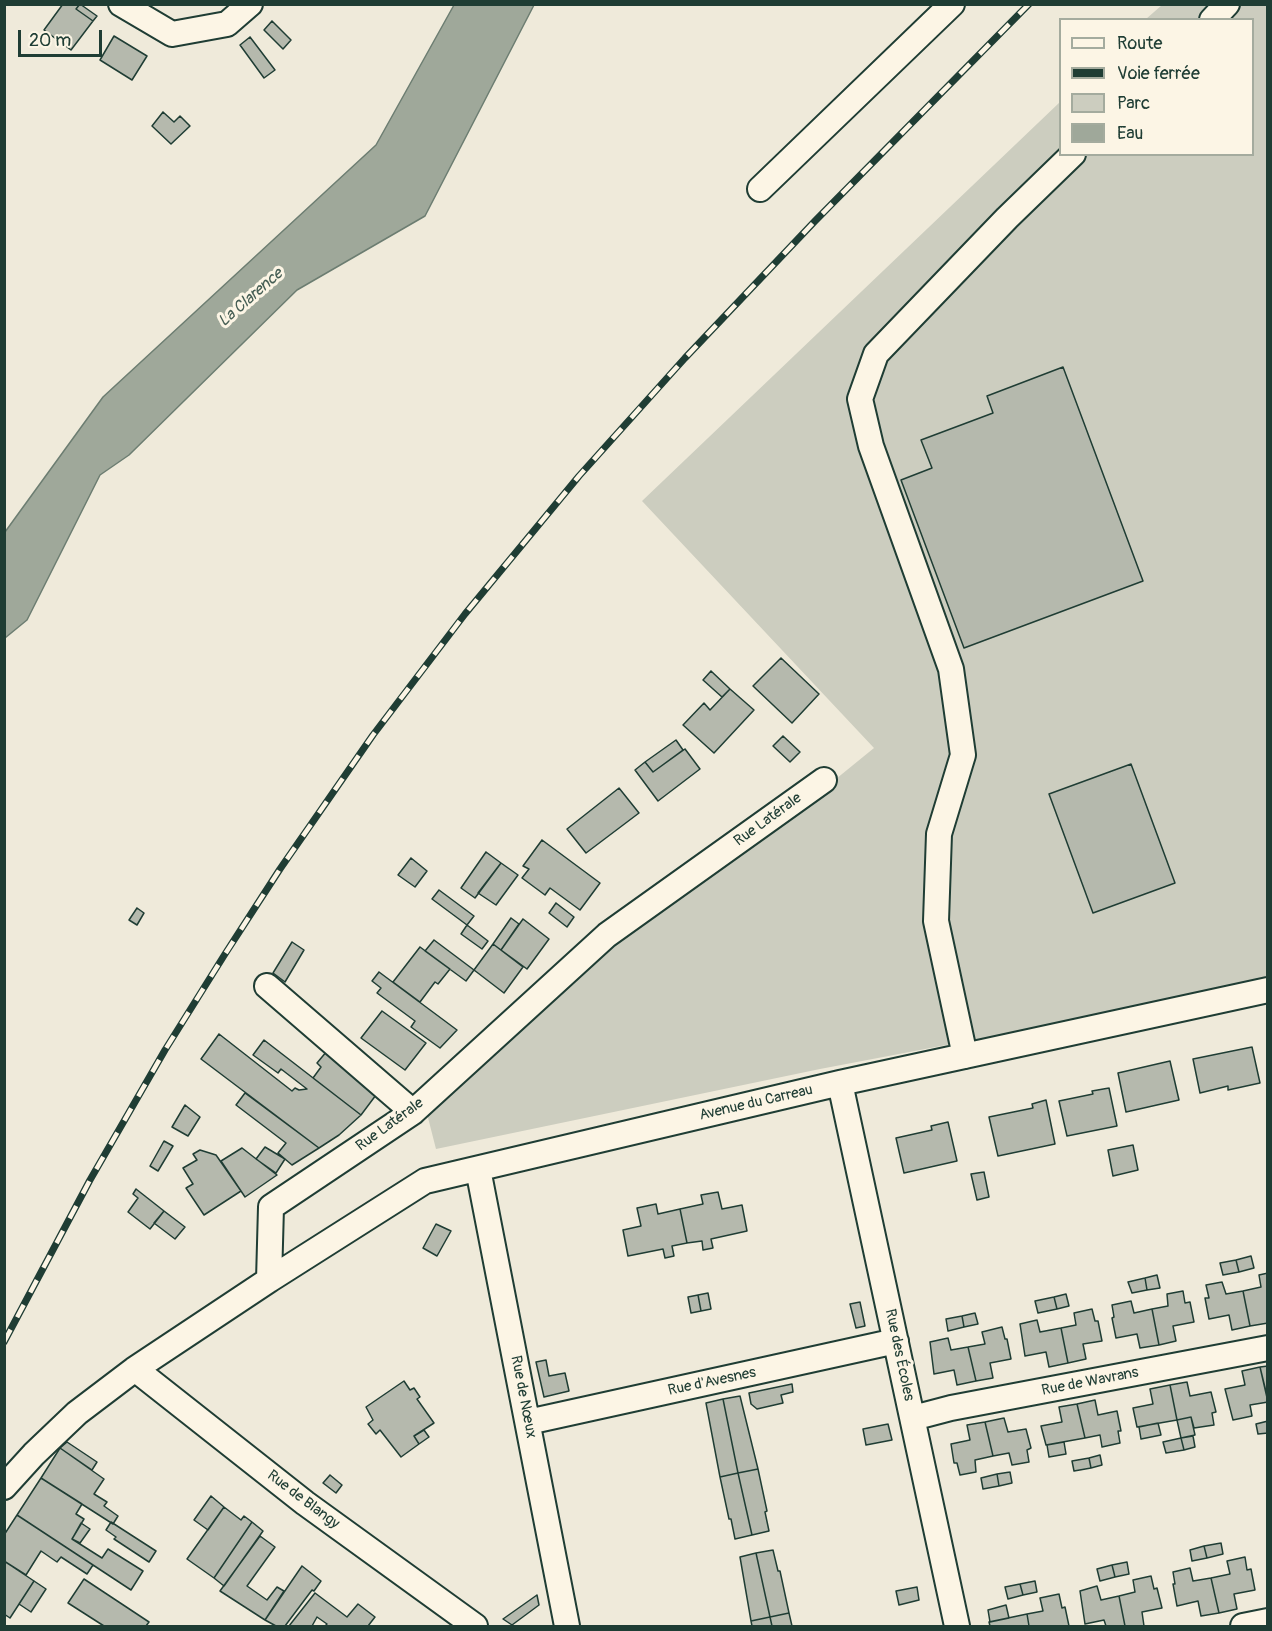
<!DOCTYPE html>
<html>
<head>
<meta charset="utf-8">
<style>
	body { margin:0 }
	#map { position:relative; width:1272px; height:1631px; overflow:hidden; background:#efeada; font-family:Pangolin,sans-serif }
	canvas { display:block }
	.frame { position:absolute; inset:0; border:6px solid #1f3d34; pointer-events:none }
	.legend { position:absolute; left:1059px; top:18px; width:195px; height:138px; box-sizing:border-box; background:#fcf5e5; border:2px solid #a4ab9e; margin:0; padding:8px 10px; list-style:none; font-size:18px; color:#1f3d34 }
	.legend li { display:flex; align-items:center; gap:12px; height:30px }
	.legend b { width:30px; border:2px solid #a4ab9e }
	.scale { position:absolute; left:18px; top:30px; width:84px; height:27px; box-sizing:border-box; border:3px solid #1f3d34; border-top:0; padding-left:8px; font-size:18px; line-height:21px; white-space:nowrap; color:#1f3d34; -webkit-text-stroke:4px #fcf5e5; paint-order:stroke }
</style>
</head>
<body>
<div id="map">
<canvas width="1272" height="1631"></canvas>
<div class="frame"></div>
<ul class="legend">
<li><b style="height:8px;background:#fcf5e5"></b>Route</li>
<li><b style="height:8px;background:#1f3d34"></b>Voie ferrée</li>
<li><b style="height:16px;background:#cccdbf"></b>Parc</li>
<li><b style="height:16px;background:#9fa89a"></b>Eau</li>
</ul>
<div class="scale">20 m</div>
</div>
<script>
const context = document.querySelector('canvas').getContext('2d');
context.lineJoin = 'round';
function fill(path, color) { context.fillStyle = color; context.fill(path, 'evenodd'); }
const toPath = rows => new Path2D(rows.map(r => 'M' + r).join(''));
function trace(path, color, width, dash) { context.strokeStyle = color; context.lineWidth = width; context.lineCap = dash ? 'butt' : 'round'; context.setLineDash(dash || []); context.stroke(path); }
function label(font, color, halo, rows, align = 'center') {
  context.font = font + ' Pangolin,sans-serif'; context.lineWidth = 6; context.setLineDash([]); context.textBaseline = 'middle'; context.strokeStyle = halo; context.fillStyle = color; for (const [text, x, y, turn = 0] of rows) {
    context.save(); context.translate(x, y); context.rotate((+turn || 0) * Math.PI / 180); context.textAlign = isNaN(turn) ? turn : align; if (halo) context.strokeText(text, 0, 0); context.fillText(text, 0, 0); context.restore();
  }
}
const green = toPath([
	[1162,5,1267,5,1267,984,820,1069,436,1149,424,1102,596,930,831,783,874,748,642,501,1060,102,1060,154,1252,154,1252,20,1146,19]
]);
const water = toPath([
	[454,5,534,5,425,216,297,290,129,455,100,475,27,620,5,638,5,532,103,397,376,145,454,5]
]);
const building = toPath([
	[63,4,80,4,76,9,93,21,71,50,44,30,63,4],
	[80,4,97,16,93,21,76,9,80,4],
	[272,21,291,40,283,49,264,30,272,21],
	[114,36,147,56,132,80,100,60,114,36],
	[250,37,275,70,264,78,240,45,250,37],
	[163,112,174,122,180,116,190,126,171,144,152,126,163,112],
	[1063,367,1143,581,964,648,901,480,932,468,921,440,993,413,987,396,1063,367],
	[781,658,819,694,792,723,753,686,781,658],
	[711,671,730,689,722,697,703,680,711,671],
	[730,689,754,710,714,753,683,725,704,703,710,710,730,689],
	[783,736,800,752,790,762,773,746,783,736],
	[676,740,683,750,653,772,645,762,676,740],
	[685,749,700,769,658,801,635,770,645,762,653,772,685,749],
	[1131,764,1175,883,1093,913,1049,794,1131,764],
	[619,788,639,813,586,853,567,829,619,788],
	[542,840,600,883,580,910,550,888,545,895,522,878,529,869,523,866,542,840],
	[486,852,501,863,475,898,461,888,486,852],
	[411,858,427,871,415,887,398,875,411,858],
	[501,863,518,875,496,905,478,893,501,863],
	[439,890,474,916,467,925,432,899,439,890],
	[556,903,574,917,567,927,549,913,556,903],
	[137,908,144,913,137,925,129,920,137,908],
	[511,918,519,924,501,950,493,944,511,918],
	[523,919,549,939,527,969,501,950,523,919],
	[467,925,488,941,482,949,461,934,467,925],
	[434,940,474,970,466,981,425,951,434,940],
	[292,942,304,950,285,982,273,973,292,942],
	[493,944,523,967,504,993,474,970,493,944],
	[420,947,450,969,438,984,435,982,420,1002,393,982,420,947],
	[379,972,457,1030,440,1048,411,1027,415,1021,377,993,381,988,372,981,379,972],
	[382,1011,426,1043,405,1070,361,1038,382,1011],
	[219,1034,292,1091,295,1088,299,1090,307,1089,281,1069,278,1073,253,1055,264,1040,361,1115,339,1135,319,1148,201,1059,219,1034],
	[1252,1047,1260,1083,1228,1090,1228,1086,1200,1093,1193,1059,1252,1047],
	[327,1051,379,1091,361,1115,313,1078,321,1067,317,1063,327,1051],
	[1170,1061,1179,1100,1126,1112,1118,1073,1170,1061],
	[1109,1088,1117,1126,1067,1136,1059,1101,1093,1094,1092,1091,1109,1088],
	[245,1093,319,1148,292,1165,278,1153,286,1143,236,1105,245,1093],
	[1046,1100,1055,1144,998,1156,989,1117,1033,1108,1032,1104,1046,1100],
	[185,1105,200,1117,188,1136,172,1127,185,1105],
	[948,1122,957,1161,904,1173,896,1138,932,1130,931,1126,948,1122],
	[164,1141,173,1146,158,1171,150,1166,164,1141],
	[1133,1145,1138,1170,1113,1176,1108,1150,1133,1145],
	[265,1147,285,1159,276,1173,256,1159,265,1147],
	[242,1148,277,1175,245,1197,221,1161,242,1148],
	[200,1150,216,1155,241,1191,204,1215,186,1188,193,1184,183,1168,197,1160,193,1154,200,1150],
	[984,1172,989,1197,977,1200,971,1174,984,1172],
	[136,1189,164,1211,150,1229,128,1212,138,1198,133,1194,136,1189],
	[718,1192,722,1209,742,1205,747,1231,711,1239,713,1248,703,1250,702,1241,687,1243,680,1209,703,1204,701,1195,718,1192],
	[656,1204,658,1214,680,1209,687,1243,672,1246,674,1256,665,1258,663,1249,628,1256,623,1230,641,1226,637,1208,656,1204],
	[164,1211,185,1227,175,1239,154,1223,164,1211],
	[436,1224,451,1231,437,1256,423,1248,436,1224],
	[1251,1256,1254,1268,1239,1272,1236,1260,1251,1256],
	[1236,1260,1239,1272,1223,1275,1220,1263,1236,1260],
	[1268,1273,1268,1323,1250,1326,1243,1291,1261,1287,1259,1275,1268,1273],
	[1157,1275,1160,1288,1147,1290,1145,1278,1157,1275],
	[1145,1278,1147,1290,1132,1293,1128,1282,1145,1278],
	[1222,1282,1226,1294,1243,1291,1250,1326,1232,1330,1229,1315,1209,1319,1205,1298,1209,1298,1206,1285,1222,1282],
	[1183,1291,1185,1303,1190,1302,1194,1322,1173,1326,1176,1341,1159,1345,1152,1309,1168,1306,1167,1294,1183,1291],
	[708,1293,711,1309,701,1311,698,1295,708,1293],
	[1066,1294,1069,1306,1057,1309,1054,1297,1066,1294],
	[698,1295,701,1311,691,1313,688,1297,698,1295],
	[1054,1297,1057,1309,1038,1313,1035,1301,1054,1297],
	[1131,1301,1134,1313,1152,1309,1159,1345,1140,1348,1137,1334,1116,1338,1112,1318,1114,1317,1112,1305,1131,1301],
	[860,1302,865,1326,856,1328,850,1304,860,1302],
	[1092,1309,1095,1321,1098,1321,1102,1341,1083,1344,1086,1359,1068,1363,1061,1328,1076,1325,1074,1313,1092,1309],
	[975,1313,978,1324,964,1327,962,1316,975,1313],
	[962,1316,964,1327,948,1331,946,1319,962,1316],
	[1037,1320,1040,1332,1061,1328,1068,1363,1049,1367,1046,1352,1025,1356,1020,1324,1037,1320],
	[1002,1327,1005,1339,1007,1339,1011,1359,990,1363,993,1378,976,1381,968,1347,985,1344,982,1332,1002,1327],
	[948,1338,951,1350,968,1347,976,1381,957,1385,954,1370,934,1374,930,1342,948,1338],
	[546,1360,549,1376,565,1373,569,1391,544,1397,536,1362,546,1360],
	[1268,1366,1268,1400,1260,1367,1268,1366],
	[1260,1367,1268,1402,1250,1405,1252,1416,1233,1420,1225,1389,1245,1385,1242,1371,1260,1367],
	[404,1381,410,1390,414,1388,420,1397,417,1399,434,1423,414,1436,419,1444,401,1457,380,1430,376,1434,368,1424,373,1420,366,1407,404,1381],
	[1187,1382,1190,1396,1211,1392,1216,1412,1212,1413,1214,1425,1194,1428,1191,1417,1177,1420,1170,1385,1187,1382],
	[792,1384,793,1392,781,1395,783,1403,757,1409,751,1404,749,1393,792,1384],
	[1170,1385,1177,1420,1137,1427,1133,1408,1153,1404,1150,1389,1170,1385],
	[740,1396,758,1469,738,1473,723,1399,740,1396],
	[723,1399,738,1473,720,1477,706,1403,723,1399],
	[1095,1400,1098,1415,1117,1411,1121,1431,1118,1431,1120,1443,1102,1447,1100,1435,1085,1438,1077,1404,1095,1400],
	[1077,1404,1085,1438,1046,1445,1041,1426,1062,1422,1059,1407,1077,1404],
	[1191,1417,1195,1435,1181,1438,1177,1420,1191,1417],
	[1004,1418,1008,1432,1026,1429,1031,1448,1027,1450,1029,1462,1012,1465,1009,1453,993,1456,985,1422,1004,1418],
	[1268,1421,1268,1433,1258,1434,1256,1424,1268,1421],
	[985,1422,993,1456,975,1460,976,1472,960,1475,957,1463,954,1463,951,1444,970,1440,967,1425,985,1422],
	[1158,1423,1161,1435,1141,1439,1139,1427,1158,1423],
	[888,1424,892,1440,866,1445,863,1429,888,1424],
	[424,1430,429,1437,419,1444,414,1436,424,1430],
	[1193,1436,1195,1447,1184,1450,1181,1438,1193,1436],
	[1181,1438,1184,1450,1166,1453,1163,1442,1181,1438],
	[67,1442,97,1462,92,1470,60,1448,67,1442],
	[1064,1442,1066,1454,1049,1457,1047,1445,1064,1442],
	[60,1448,104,1479,94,1494,107,1502,104,1506,118,1516,113,1524,41,1478,60,1448],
	[1100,1455,1102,1465,1091,1468,1089,1458,1100,1455],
	[1089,1458,1091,1468,1074,1471,1072,1461,1089,1458],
	[758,1469,767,1511,765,1512,769,1531,752,1535,738,1473,758,1469],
	[1010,1472,1012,1483,999,1486,997,1474,1010,1472],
	[738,1473,752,1535,735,1539,731,1519,729,1519,720,1477,738,1473],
	[997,1474,999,1486,983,1489,981,1478,997,1474],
	[330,1475,342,1485,336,1493,323,1483,330,1475],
	[41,1478,82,1504,76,1514,84,1519,72,1539,102,1558,108,1549,143,1571,131,1590,17,1515,41,1478],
	[211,1496,224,1507,208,1530,194,1520,211,1496],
	[224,1507,241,1520,244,1516,252,1522,214,1578,187,1559,224,1507],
	[17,1515,93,1565,87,1574,61,1557,57,1562,41,1551,26,1575,4,1561,4,1535,17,1515],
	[111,1522,156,1551,149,1562,114,1539,116,1537,106,1530,111,1522],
	[252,1522,263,1531,224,1586,214,1578,252,1522],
	[81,1523,90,1529,80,1543,72,1539,81,1523],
	[260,1536,275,1547,247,1586,267,1600,277,1587,284,1591,265,1620,220,1591,260,1536],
	[1221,1543,1223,1554,1207,1558,1204,1546,1221,1543],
	[1204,1546,1207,1558,1192,1561,1190,1550,1204,1546],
	[773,1550,778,1571,780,1571,789,1613,770,1617,756,1553,773,1550],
	[756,1553,770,1617,751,1621,740,1557,756,1553],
	[1245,1557,1247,1570,1251,1569,1255,1590,1234,1594,1237,1609,1219,1613,1211,1578,1230,1574,1227,1561,1245,1557],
	[4,1561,34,1581,10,1618,4,1614,4,1561],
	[1127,1562,1129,1574,1115,1577,1112,1565,1127,1562],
	[1112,1565,1115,1577,1100,1581,1097,1569,1112,1565],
	[302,1566,321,1581,314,1591,312,1590,285,1626,276,1626,265,1620,302,1566],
	[1190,1568,1193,1581,1211,1578,1219,1613,1201,1616,1198,1601,1177,1606,1173,1584,1175,1584,1173,1572,1190,1568],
	[1151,1576,1154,1589,1157,1588,1162,1608,1142,1612,1144,1626,1125,1626,1119,1596,1135,1592,1133,1580,1151,1576],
	[84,1579,149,1622,146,1626,104,1626,68,1603,84,1579],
	[34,1581,46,1589,31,1612,19,1604,34,1581],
	[1035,1581,1037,1592,1023,1595,1020,1584,1035,1581],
	[1020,1584,1023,1595,1008,1599,1005,1587,1020,1584],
	[1097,1586,1101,1600,1119,1596,1125,1626,1106,1626,1104,1620,1085,1624,1080,1591,1097,1586],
	[917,1587,919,1600,899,1605,896,1591,917,1587],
	[315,1593,347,1617,358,1604,375,1617,368,1626,325,1626,327,1624,317,1617,312,1626,289,1626,315,1593],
	[1059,1594,1062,1608,1065,1607,1069,1626,1029,1626,1027,1614,1043,1611,1040,1598,1059,1594],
	[537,1595,539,1605,512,1625,503,1619,537,1595],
	[1006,1605,1009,1618,990,1622,988,1610,1006,1605],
	[789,1613,792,1626,772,1626,770,1617,789,1613],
	[1027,1614,1029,1626,990,1626,989,1622,1027,1614],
	[770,1617,772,1626,752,1626,751,1621,770,1617]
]);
const street = toPath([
	[121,4,172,34,227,24,250,4],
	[1212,20,1227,4],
	[760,189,952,4],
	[267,986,413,1112],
	[965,1056,936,921,939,834,963,755,951,669,871,446,860,399,876,354,1007,218,1073,154],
	[840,1083,957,1626],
	[478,1169,567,1626],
	[269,1280,425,1181,840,1083,1268,990],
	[135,1369,305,1503,475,1626],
	[913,1418,951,1408,1268,1348],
	[528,1422,896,1341],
	[4,1487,34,1454,77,1413,135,1369,269,1280,271,1207,413,1112,607,935,824,780],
	[1243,1626,1268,1621]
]);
const rail = toPath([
	[4,1342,90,1180,165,1050,225,954,280,869,373,735,465,614,579,476,685,358,815,221,1029,4]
]);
const streetNames = [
	["Rue Latérale",768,820,-36],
	["Avenue du Carreau",756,1103,-13],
	["Rue Latérale",390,1125,-36],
	["Rue des Écoles",899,1355,78],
	["Rue d'Avesnes",712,1382,-12],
	["Rue de Wavrans",1090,1382,-11],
	["Rue de Nœux",523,1397,79],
	["Rue de Blangy",303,1500,37]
];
const waterNames = [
	["La Clarence",251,298,-41]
];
fill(green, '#cccdbf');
fill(water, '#9fa89a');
trace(water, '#6c7d71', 1.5);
fill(building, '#b5b9ad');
trace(building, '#1f3d34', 1.5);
trace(street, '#1f3d34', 28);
trace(street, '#fcf5e5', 24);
trace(rail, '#1f3d34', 7);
trace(rail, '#fcf5e5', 4.5, [14]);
label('15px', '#1f3d34', '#fcf5e5', streetNames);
label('italic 16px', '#455d53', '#fcf5e5', waterNames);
</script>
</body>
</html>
